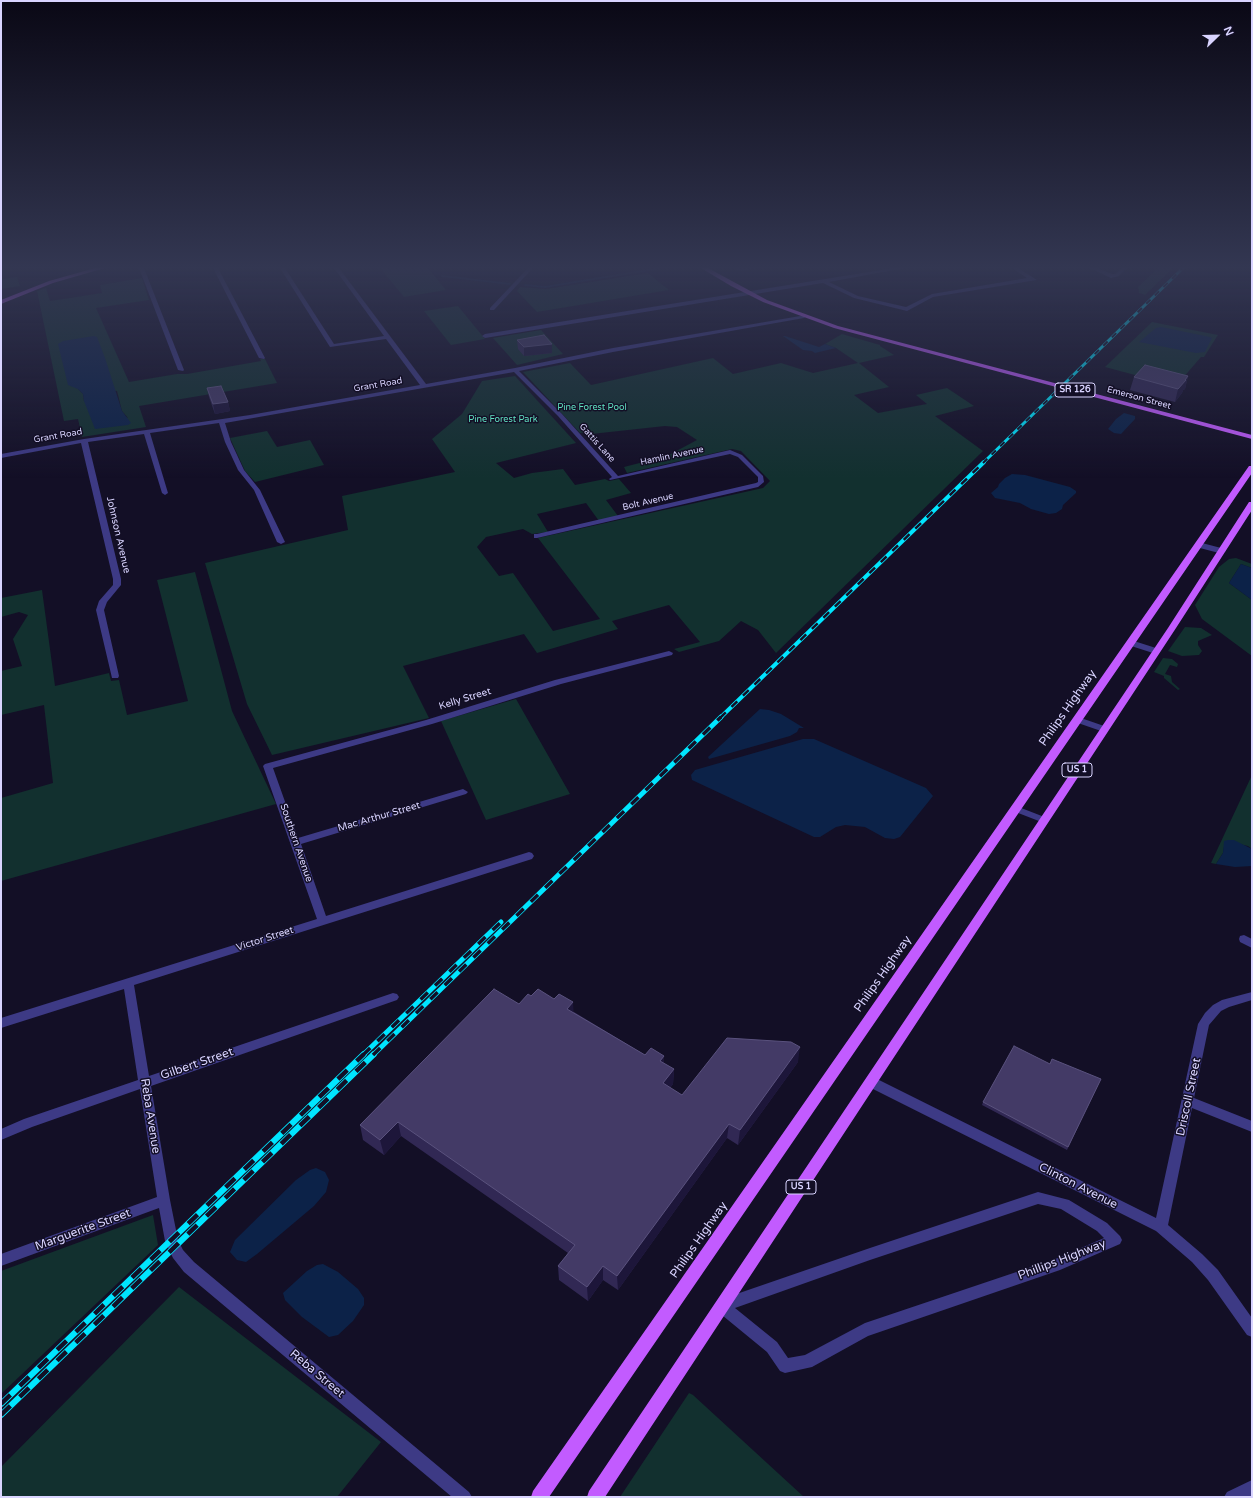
<!DOCTYPE html>
<html>
<head>
<meta charset="utf-8">
<style>
	body { margin:0 }
	#map { position:relative; width:1253px; height:1498px; overflow:hidden; background:#130f26; font-family:"Varela Round",sans-serif }
	canvas { display:block }
	.frame { position:absolute; inset:0; border:2px solid #d9d4ff; pointer-events:none }
	.north { position:absolute; left:1197px; top:16px; width:40px; height:40px; -webkit-text-stroke:3px #130f26; paint-order:stroke; rotate:67deg; font-size:11px; font-weight:700; line-height:16px; text-align:center; color:#d9d4ff }
	.north::after { content:''; display:block; margin:auto; width:14px; height:18px; background:#d9d4ff; clip-path:polygon(50% 0,100% 100%,50% 72%,0 100%) }
</style>
</head>
<body>
<div id="map">
<canvas width="1253" height="1498"></canvas>
<div class="frame"></div>
<div class="north">N</div>
</div>
<script>
const context = document.querySelector('canvas').getContext('2d');
context.lineJoin = 'round';
function fill(path, color) { context.fillStyle = color; context.fill(path, 'evenodd'); }
const toPath = rows => new Path2D(rows.map(r => 'M' + r).join(''));
function trace(path, color, width, dash) { context.strokeStyle = color; context.lineWidth = width; context.lineCap = dash ? 'butt' : 'round'; context.setLineDash(dash || []); context.stroke(path); }
function label(font, color, halo, rows, align = 'center') {
  context.font = font + ' "Varela Round",sans-serif'; context.lineWidth = 3; context.setLineDash([]); context.textBaseline = 'middle'; context.strokeStyle = halo; context.fillStyle = color; for (const [text, x, y, turn = 0] of rows) {
    context.save(); context.translate(x, y); context.rotate((+turn || 0) * Math.PI / 180); context.textAlign = isNaN(turn) ? turn : align; if (halo) context.strokeText(text, 0, 0); context.fillText(text, 0, 0); context.restore();
  }
}
const green = toPath([
	[380,268,428,268,446,290,404,297],
	[1158,268,1173,268,1145,295,1139,293,1138,287],
	[1,271,3,279,17,277,20,286,1,289],
	[648,273,669,290,537,312,517,291,520,287,546,289],
	[142,278,149,300,96,308,129,382,177,374,187,374,261,361,260,359,265,359,277,383,139,406,146,427,82,437,78,419,64,421,37,291,46,288,50,301,102,293,100,285],
	[78,389,117,391,122,411,128,418,84,401,83,394],
	[458,306,485,339,451,345,424,311],
	[1152,322,1218,335,1204,357,1201,357,1176,386,1105,367],
	[541,330,563,354,517,365,493,338],
	[842,334,880,345,880,346,894,355,859,363,889,387,854,395,878,413,927,404,916,395,947,388,974,406,935,416,983,451,776,653,758,630,741,621,719,641,679,652,674,649,700,642,669,605,612,621,618,629,537,653,524,634,403,666,429,718,272,755,247,704,205,563,348,530,342,496,455,472,432,439,462,414,482,381,515,376,576,443,496,463,514,478,532,473,563,469,575,485,605,479,609,481,619,479,631,493,606,500,618,516,599,521,586,503,537,514,548,532,532,534,523,529,486,537,477,547,499,576,513,573,553,631,600,619,538,538,763,488,770,481,741,451,732,449,627,473,624,467,667,456,697,440,677,427,665,426,591,434,587,432,580,433,523,372,570,363,591,385,713,358,733,374,781,363,813,373,858,363,836,348,825,344],
	[267,431,277,447,310,440,324,465,255,482,245,471,230,438],
	[1236,558,1252,564,1252,568,1241,564,1229,583,1252,600,1252,656,1202,619,1195,605,1219,567,1229,559],
	[195,572,232,711,276,804,1,881,1,798,53,783,44,705,1,715,1,671,22,666,13,639,28,615,19,612,1,617,1,598,42,590,55,686,109,673,111,681,119,680,127,715,188,701,157,580],
	[1185,627,1201,628,1212,635,1198,641,1198,645,1202,651,1199,655,1182,656,1168,651],
	[1163,658,1172,659,1178,664,1177,667,1170,665,1165,674,1171,676,1172,682,1180,689,1178,690,1164,678,1164,676,1154,672],
	[516,699,570,794,486,820,441,721],
	[1252,775,1252,849,1248,846,1225,841,1223,853,1216,864,1211,863],
	[153,1215,158,1245,1,1394,1,1271],
	[179,1287,381,1442,337,1497,1,1497,1,1467],
	[689,1393,693,1395,804,1497,620,1497]
]);
const water = toPath([
	[1161,327,1210,337,1212,338,1205,352,1196,353,1139,342,1156,328],
	[94,336,97,337,105,358,122,411,131,423,128,425,95,429,84,401,83,394,78,389,68,385,58,344,63,341],
	[783,336,785,336,819,347,825,344,836,348,815,353,812,351,803,350],
	[1124,413,1135,416,1135,419,1121,434,1114,433,1108,429,1116,419],
	[1012,474,1025,475,1070,487,1076,491,1076,493,1063,505,1062,509,1056,513,1049,514,1031,509,1020,503,995,498,991,493,998,487,999,484,1005,478],
	[1241,564,1252,568,1252,600,1229,583],
	[760,709,769,710,781,714,804,728,799,728,797,732,790,736,709,759,708,757],
	[803,739,814,739,926,788,933,796,900,837,894,839,885,838,865,827,845,825,836,827,820,837,814,837,692,780,691,775,695,770],
	[1228,840,1234,840,1252,849,1252,866,1235,867,1216,864,1223,853,1224,841],
	[316,1168,325,1172,329,1180,326,1192,314,1206,257,1254,246,1262,237,1260,230,1252,235,1240,296,1180,310,1170],
	[323,1264,338,1272,358,1289,364,1298,364,1305,353,1321,338,1335,329,1337,302,1317,285,1300,283,1293,307,1271,317,1265]
]);
const stream = toPath([
	[442,276,510,284],
	[525,285,545,287,661,268]
]);
const minor = toPath([
	[139,268,144,268,184,370,183,371,178,370,139,268],
	[213,268,218,268,265,358,264,359,259,358,213,268],
	[280,268,285,268,334,344,384,336,334,268,339,268,426,384,515,368,613,348,806,315,807,316,804,318,613,352,519,371,562,414,618,476,730,450,742,455,763,476,764,482,758,487,537,538,534,538,534,534,537,534,756,483,758,482,758,477,738,457,730,454,610,480,609,479,612,477,558,416,514,372,225,423,231,442,244,470,260,490,285,542,281,544,277,542,254,490,238,470,225,442,219,423,150,433,168,493,165,495,162,493,144,434,88,442,121,579,121,585,107,602,104,610,119,676,118,678,112,678,96,610,99,601,113,585,113,579,81,443,1,458,1,454,84,439,250,415,420,385,386,339,330,347,280,268],
	[528,268,533,268,494,310,490,310,490,308,528,268],
	[893,268,905,268,829,282,858,296,906,307,932,294,1027,278,1012,268,1018,268,1037,280,933,297,907,311,854,298,823,283,485,338,482,336,485,334,893,268],
	[1090,268,1097,268,1112,274,1115,274,1122,268,1127,268,1119,276,1111,278,1090,268],
	[1196,543,1202,543,1225,549,1226,551,1222,553,1219,553,1196,547,1196,543],
	[1128,641,1134,641,1159,649,1160,651,1156,653,1153,653,1128,645,1127,643,1128,641],
	[669,651,673,653,672,655,561,684,432,724,273,768,298,838,463,789,468,792,466,794,301,844,326,916,529,852,532,853,534,856,532,859,134,985,149,1076,393,993,397,994,399,997,397,1000,151,1086,170,1200,178,1240,183,1250,194,1262,469,1492,472,1497,452,1497,184,1272,173,1258,165,1241,159,1208,1,1266,1,1254,157,1197,140,1089,32,1127,1,1140,1,1129,24,1119,138,1080,124,989,1,1028,1,1018,317,919,263,766,265,764,426,720,555,680,669,651],
	[1078,717,1107,727,1108,729,1104,732,1075,722,1074,720,1075,718,1078,717],
	[1016,806,1047,818,1049,820,1047,822,1044,823,1013,811,1011,809,1013,807,1016,806],
	[1244,935,1252,939,1252,948,1240,942,1239,939,1240,936,1244,935],
	[1252,992,1252,1000,1229,1007,1221,1011,1209,1025,1194,1098,1252,1121,1252,1132,1192,1108,1168,1225,1202,1254,1218,1270,1252,1318,1252,1337,1247,1335,1208,1280,1192,1262,1156,1231,867,1086,865,1082,867,1078,871,1077,875,1078,1156,1218,1198,1024,1205,1013,1213,1005,1222,1000,1252,992],
	[1038,1192,1069,1200,1107,1223,1120,1236,1122,1240,1120,1244,1060,1270,868,1336,812,1367,785,1373,780,1371,767,1352,717,1311,715,1306,717,1301,722,1299,870,1248,1038,1192],
	[1038,1204,1061,1209,1097,1231,1104,1238,1058,1258,865,1323,805,1355,788,1358,777,1342,735,1308,870,1260,1038,1204],
	[1252,1480,1252,1496,1249,1497,1224,1497,1227,1492,1252,1480]
]);
const major = toPath([
	[95,268,105,268,53,283,1,304,1,300,49,281,95,268],
	[701,268,708,268,767,300,838,326,1252,435,1252,439,834,328,763,302,731,286,701,268],
	[1249,466,1252,466,1252,473,549,1497,531,1497,533,1491,1249,466],
	[1249,502,1252,502,1252,510,1176,628,605,1497,587,1497,589,1491,1168,628,1249,502]
]);
const railFar3 = toPath([
	[983,463,1183,268]
]);
const railFar2 = toPath([
	[720,718,984,462]
]);
const railFar1 = toPath([
	[363,1055,501,922],
	[373,1055,721,717]
]);
const rail = toPath([
	[1,1404,364,1054],
	[1,1415,374,1054]
]);
const wall = toPath([
	[734,268,756,268,740,271,737,270],
	[517,340,552,344,552,353,524,356,518,349],
	[1188,376,1185,389,1183,390,1182,393,1175,402,1130,390,1134,377],
	[207,388,228,402,230,411,215,414,209,397],
	[531,996,574,1012,645,1055,664,1056,664,1064,674,1069,673,1084,670,1088,682,1095,798,1062,738,1145,727,1138,618,1290,603,1280,588,1301,559,1280,558,1266,568,1253,401,1136,384,1155,363,1140,360,1125,519,1004],
	[1050,1064,1101,1079,1067,1150,982,1105,983,1102]
]);
const shadedWall = toPath([
	[740,268,756,268,740,271],
	[552,344,552,353,524,356,524,347],
	[1188,376,1185,389,1183,390,1182,393,1175,402,1178,389],
	[228,402,230,411,215,414,213,404],
	[573,1002,574,1018,567,1009],
	[800,1047,798,1062,738,1145,740,1130],
	[664,1056,664,1071,660,1061],
	[674,1069,673,1084,662,1098,663,1083],
	[398,1122,401,1136,384,1155,380,1140],
	[729,1124,727,1138,618,1290,617,1276],
	[603,1266,603,1280,588,1301,587,1287]
]);
const building = toPath([
	[544,335,552,344,524,347,517,340,544,335],
	[1145,365,1188,376,1185,380,1186,380,1178,389,1134,377,1145,365],
	[221,386,228,402,213,404,207,388,221,386],
	[494,989,519,1004,528,994,531,996,538,989,554,999,559,994,573,1002,567,1009,645,1055,651,1048,664,1056,660,1061,674,1069,663,1083,682,1095,727,1038,791,1042,800,1047,740,1130,729,1124,617,1276,603,1266,587,1287,558,1266,575,1245,398,1122,380,1140,360,1125,494,989],
	[1014,1046,1050,1064,1052,1059,1101,1079,1068,1147,983,1102,1014,1046]
]);
const farStreetnames = [
	["Grant Road",378,385,-10],
	["Emerson Street",1139,398,15],
	["Grant Road",58,436,-10],
	["Gattis Lane",597,443,48],
	["Hamlin Avenue",672,456,-12],
	["Bolt Avenue",648,502,-13]
];
const shields = [
	[1075,390,40],
	[1077,770,30],
	[801,1187,30]
];
const shieldNames = [
	["SR 126",1075,390],
	["US 1",1077,770],
	["US 1",801,1187]
];
const farParknames = [
	["Pine Forest Pool",592,408],
	["Pine Forest Park",503,420]
];
const streetNames = [
	["Johnson Avenue",118,535,77],
	["Kelly Street",465,699,-17],
	["Mac Arthur Street",379,817,-16],
	["Southern Avenue",296,843,71],
	["Victor Street",265,939,-18]
];
const nearStreetnames = [
	["Philips Highway",1068,708,-55],
	["Philips Highway",883,974,-55],
	["Gilbert Street",197,1064,-19],
	["Driscoll Street",1189,1097,-78],
	["Reba Avenue",150,1116,81],
	["Clinton Avenue",1078,1186,27],
	["Marguerite Street",83,1230,-20],
	["Philips Highway",699,1240,-55],
	["Phillips Highway",1062,1260,-21],
	["Reba Street",317,1374,40]
];
fill(green, '#12302f');
fill(water, '#0c2248');
trace(stream, '#0c2248', 2);
fill(minor, '#3d3a85');
fill(major, '#c25bff');
trace(railFar3, '#00e5ff', 3);
trace(railFar2, '#00e5ff', 4);
trace(railFar1, '#00e5ff', 5);
trace(rail, '#00e5ff', 6);
trace(railFar3, '#130f26', 2, [6]);
trace(railFar2, '#130f26', 2.5, [8]);
trace(railFar1, '#130f26', 3.5, [10]);
trace(rail, '#130f26', 4.5, [13]);
fill(wall, '#312854');
fill(shadedWall, '#1d163a');
fill(building, '#433a66');
trace(building, '#5a527e', 1);
const sky = context.createLinearGradient(0, 0, 0, 478);
sky.addColorStop(0, '#0a0815');
sky.addColorStop(0.56, '#333752');
sky.addColorStop(1, '#33375200');
context.fillStyle = sky;
context.fillRect(0, 0, 1253, 478);
label('9px', '#d9d4ff', '#130f26', farStreetnames);
for (const [x, y, w] of shields) { const box = new Path2D(); box.roundRect(x - w / 2, y - 7, w, 14, 3); context.fillStyle = '#130f26'; context.fill(box); trace(box, '#d9d4ff', 1); }
label('bold 9px', '#d9d4ff', null, shieldNames);
label('9px', '#5fe0c0', '#130f26', farParknames);
label('10px', '#d9d4ff', '#130f26', streetNames);
label('12px', '#d9d4ff', '#130f26', nearStreetnames);
</script>
</body>
</html>
